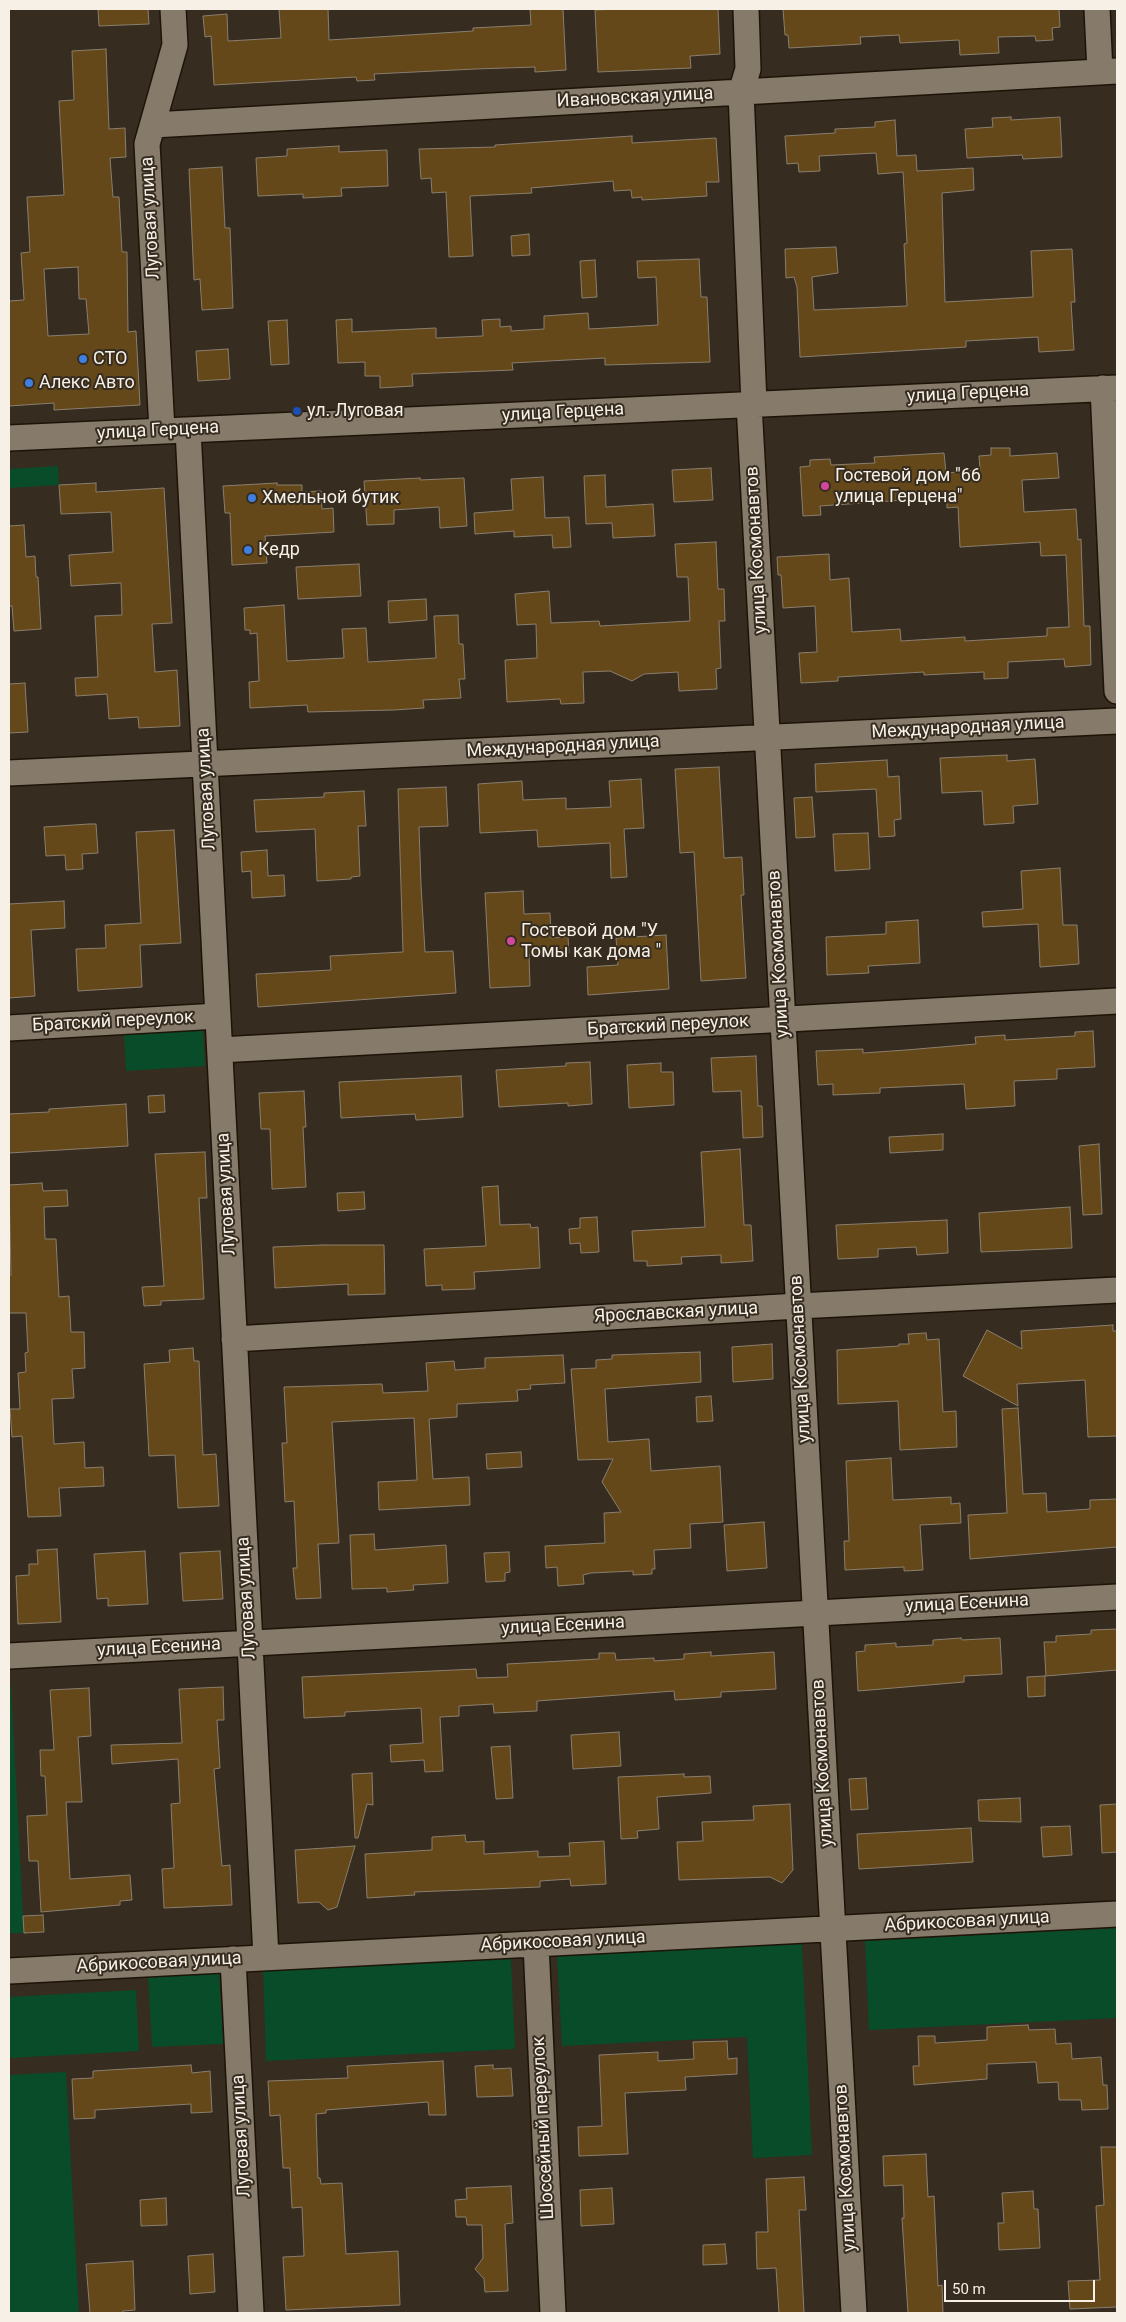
<!DOCTYPE html>
<html>
<head>
<meta charset="utf-8">
<style>
	body { margin:0 }
	#map { position:relative; width:1126px; height:2322px; overflow:hidden; background:#362c1f; font-family:Roboto,sans-serif }
	canvas { display:block }
	.frame { position:absolute; inset:0; border:10px solid #f6f0e7; pointer-events:none }
	.scale { position:absolute; left:944px; top:2280px; width:151px; height:22px; box-sizing:border-box; border:2px solid #f6f0e7; border-top:0; padding-left:6px; font-size:15px; line-height:18px; white-space:nowrap; color:#f6f0e7; -webkit-text-stroke:4px #362c1f; paint-order:stroke }
</style>
</head>
<body>
<div id="map">
<canvas width="1126" height="2322"></canvas>
<div class="frame"></div>
<div class="scale">50 m</div>
</div>
<script>
const context = document.querySelector('canvas').getContext('2d');
context.lineJoin = 'round';
function fill(path, color) { context.fillStyle = color; context.fill(path, 'evenodd'); }
const toPath = rows => new Path2D(rows.map(r => 'M' + r).join(''));
function trace(path, color, width, dash) { context.strokeStyle = color; context.lineWidth = width; context.lineCap = dash ? 'butt' : 'round'; context.setLineDash(dash || []); context.stroke(path); }
function label(font, color, halo, rows, align = 'center') {
  context.font = font + ' Roboto,sans-serif'; context.lineWidth = 4; context.setLineDash([]); context.textBaseline = 'middle'; context.strokeStyle = halo; context.fillStyle = color; for (const [text, x, y, turn = 0] of rows) {
    context.save(); context.translate(x, y); context.rotate((+turn || 0) * Math.PI / 180); context.textAlign = isNaN(turn) ? turn : align; if (halo) context.strokeText(text, 0, 0); context.fillText(text, 0, 0); context.restore();
  }
}
const green = toPath([
	[58,466,59,485,9,488,9,469],
	[203,1029,205,1066,126,1071,124,1033],
	[9,1686,11,1686,24,1933,9,1933],
	[1117,1928,1117,2018,869,2030,865,1941],
	[802,1944,812,2155,753,2158,747,2037,562,2046,557,1955],
	[511,1958,515,2049,266,2061,263,1969],
	[219,1971,223,2044,152,2047,148,1975],
	[136,1990,139,2051,9,2058,9,1997],
	[66,2072,79,2313,9,2313,9,2075]
]);
const building = toPath([
	[98,9,148,9,149,24,99,26,98,9],
	[279,9,328,9,329,40,473,31,473,28,531,25,530,9,563,9,566,70,535,72,535,67,475,69,374,74,375,80,357,81,356,77,214,85,211,36,205,37,203,16,227,14,228,41,281,38,279,9],
	[618,9,718,9,720,54,690,56,691,68,598,72,595,10,618,9],
	[783,9,1059,9,1060,27,1052,28,1053,40,1036,41,1035,36,998,37,999,53,960,55,959,40,900,43,899,35,860,37,861,44,789,48,788,35,785,35,783,9],
	[106,49,109,129,125,128,126,157,110,158,113,197,119,197,122,252,127,252,128,332,136,331,140,405,54,410,54,403,9,406,9,301,24,300,21,253,30,252,27,197,64,195,59,101,74,100,72,51,106,49],
	[78,267,79,299,86,299,89,334,48,336,44,269,78,267],
	[1011,117,1011,120,1060,117,1062,157,1023,159,1022,155,967,158,965,129,993,127,992,118,1011,117],
	[895,120,897,156,916,155,917,171,973,168,974,190,942,193,945,302,1033,297,1031,251,1072,249,1075,302,1071,302,1074,350,1039,352,1038,337,966,341,966,347,800,357,797,287,794,277,786,278,785,249,836,247,838,273,812,277,814,310,907,306,904,244,907,243,903,172,878,174,876,153,819,156,820,171,799,172,798,163,787,164,785,136,835,133,835,129,875,127,875,122,895,120],
	[632,136,632,143,716,138,719,182,706,182,707,196,642,200,642,197,632,198,631,190,614,191,613,181,531,188,532,193,470,196,473,256,449,257,446,192,432,193,431,178,421,179,419,149,495,147,495,145,632,136],
	[339,146,339,152,387,150,388,186,341,188,342,196,303,198,303,194,258,196,256,158,287,156,287,149,339,146],
	[222,167,225,228,230,228,233,308,202,310,200,279,194,280,189,169,222,167],
	[529,234,530,255,512,256,511,236,529,234],
	[699,259,701,297,707,297,710,362,605,365,605,358,512,363,513,370,412,374,413,386,380,388,380,376,365,376,365,362,338,363,336,320,352,319,352,332,436,328,436,338,483,336,482,320,500,319,500,327,511,326,511,331,544,329,544,316,588,313,589,329,658,325,656,277,638,278,637,261,699,259],
	[595,260,597,297,582,298,580,261,595,260],
	[287,320,289,364,271,365,268,321,287,320],
	[228,349,230,379,198,381,196,351,228,349],
	[991,448,1010,448,1010,456,1057,453,1059,478,1022,480,1024,512,1076,509,1078,540,1081,539,1084,626,1090,626,1091,665,1065,667,1064,659,1008,662,1008,678,984,679,984,672,924,675,924,672,838,677,838,681,801,683,799,653,817,652,815,606,783,608,781,575,778,575,777,557,829,554,830,580,849,578,852,632,900,629,901,641,965,637,965,641,1047,636,1047,628,1069,627,1066,555,1041,556,1040,542,960,547,958,507,947,508,947,497,820,506,821,515,803,516,800,467,810,466,810,460,830,459,831,465,875,463,874,457,944,453,946,473,980,470,979,456,991,455,991,448],
	[711,468,713,500,674,502,672,470,711,468],
	[605,475,606,507,653,504,655,536,613,538,612,523,586,524,584,476,605,475],
	[543,477,545,518,569,517,571,547,553,548,552,535,514,537,514,531,475,534,474,513,513,510,511,479,543,477],
	[420,478,420,480,464,478,467,526,440,528,439,507,394,510,394,524,367,525,364,481,420,478],
	[96,483,96,492,164,488,172,623,152,624,155,672,177,670,180,726,139,728,138,717,109,719,107,694,76,696,75,678,98,677,95,616,122,615,121,583,71,586,69,555,113,552,111,512,61,514,59,485,96,483],
	[277,483,277,485,302,485,302,492,321,491,322,509,333,508,334,532,265,536,267,563,232,565,230,513,225,513,223,486,277,483],
	[24,525,26,557,35,556,36,577,38,577,41,629,14,631,12,606,9,606,9,526,24,525],
	[716,542,718,589,724,589,725,621,719,621,721,668,716,669,717,689,679,691,678,672,644,674,632,681,610,671,583,672,584,703,561,704,560,699,507,702,505,660,537,658,536,624,517,625,515,594,549,591,551,623,599,621,600,626,690,621,688,577,677,577,675,544,716,542],
	[359,564,361,596,298,599,296,567,359,564],
	[426,599,427,620,389,623,388,601,426,599],
	[284,605,287,661,344,658,342,629,366,628,368,662,436,658,434,616,458,615,459,644,463,644,465,679,459,679,461,698,423,700,424,708,394,710,308,712,307,705,250,708,249,682,259,681,257,633,250,634,250,630,245,630,244,608,284,605],
	[25,683,28,732,9,733,9,684,25,683],
	[1007,755,1007,761,1035,759,1038,804,1013,806,1014,823,984,825,982,791,942,793,940,758,1007,755],
	[887,760,888,777,899,776,901,819,894,820,895,836,879,837,876,789,816,792,815,764,887,760],
	[719,767,724,858,742,857,744,895,741,895,746,978,701,981,694,852,680,853,675,769,719,767],
	[641,779,644,828,624,829,627,877,611,878,610,843,538,847,537,830,480,833,478,784,522,781,523,800,566,798,566,809,611,807,609,781,641,779],
	[446,787,448,826,419,827,421,885,425,952,453,951,456,993,258,1007,256,974,331,970,330,956,403,952,398,789,446,787],
	[364,791,366,826,358,826,360,876,351,877,351,879,317,881,315,829,256,832,254,800,324,797,324,793,364,791],
	[812,797,815,837,796,838,794,798,812,797],
	[89,824,96,824,98,853,82,854,83,869,66,870,65,855,46,856,44,827,89,824],
	[174,830,181,943,140,945,142,987,78,991,76,949,106,948,105,925,141,923,136,832,174,830],
	[868,833,870,869,835,871,833,834,868,833],
	[267,850,268,876,284,875,285,896,252,898,251,871,242,872,241,852,267,850],
	[1060,868,1063,925,1077,925,1079,964,1040,967,1038,924,983,927,982,912,1023,909,1021,871,1060,868],
	[523,891,524,914,550,913,551,938,568,937,569,953,529,955,530,986,490,988,485,893,523,891],
	[64,901,65,928,31,930,35,996,9,998,9,904,64,901],
	[918,920,920,963,868,966,869,973,827,975,826,937,886,934,886,922,918,920],
	[666,935,669,989,588,995,587,967,618,965,616,938,666,935],
	[1093,1031,1095,1067,1057,1069,1057,1079,1014,1081,1015,1106,966,1109,964,1084,880,1088,880,1093,833,1095,833,1084,818,1085,816,1051,863,1049,863,1053,906,1050,976,1044,975,1037,1005,1035,1005,1040,1075,1036,1075,1032,1093,1031],
	[756,1056,758,1106,762,1106,763,1137,743,1138,741,1091,713,1092,711,1058,756,1056],
	[590,1062,592,1104,568,1106,568,1103,499,1107,496,1070,566,1066,566,1063,590,1062],
	[661,1063,661,1072,673,1072,674,1105,629,1108,627,1065,661,1063],
	[461,1076,463,1117,416,1120,415,1114,341,1118,339,1082,461,1076],
	[304,1091,306,1127,303,1127,306,1187,272,1189,270,1129,261,1129,259,1093,304,1091],
	[164,1095,165,1112,149,1113,148,1096,164,1095],
	[126,1104,128,1146,9,1153,9,1114,49,1112,49,1109,126,1104],
	[943,1134,943,1150,890,1153,889,1137,943,1134],
	[1099,1144,1102,1214,1083,1215,1079,1146,1099,1144],
	[740,1149,744,1225,751,1225,753,1261,721,1263,721,1255,681,1257,682,1264,647,1266,647,1261,634,1261,632,1231,705,1227,701,1152,740,1149],
	[205,1152,207,1198,199,1198,204,1299,161,1301,161,1305,144,1306,142,1287,164,1286,155,1154,205,1152],
	[42,1183,43,1191,67,1190,68,1206,44,1207,45,1239,56,1239,59,1297,69,1296,71,1332,84,1332,85,1368,72,1369,74,1398,52,1399,54,1444,84,1442,85,1468,103,1467,104,1486,59,1488,61,1516,28,1517,22,1436,12,1437,10,1409,20,1409,18,1373,26,1372,25,1353,28,1352,26,1313,9,1313,9,1275,11,1275,9,1185,42,1183],
	[498,1186,500,1225,530,1224,531,1228,538,1227,540,1268,474,1272,475,1289,442,1290,442,1285,426,1286,424,1249,486,1246,482,1187,498,1186],
	[364,1192,365,1209,338,1211,337,1193,364,1192],
	[1070,1207,1072,1248,981,1252,979,1213,1070,1207],
	[597,1217,599,1252,581,1253,580,1243,570,1244,569,1229,580,1228,580,1218,597,1217],
	[947,1220,948,1253,917,1255,916,1247,878,1249,878,1257,838,1259,836,1225,947,1220],
	[322,1245,384,1245,385,1294,348,1295,348,1284,275,1288,273,1247,322,1245],
	[1113,1325,1113,1331,1117,1331,1117,1436,1088,1437,1085,1380,1017,1384,1018,1406,963,1376,987,1330,1022,1349,1021,1331,1113,1325],
	[926,1333,927,1340,939,1339,943,1412,956,1411,957,1447,900,1450,898,1401,838,1404,837,1350,899,1346,899,1344,909,1344,908,1334,926,1333],
	[772,1344,773,1379,733,1382,732,1347,772,1344],
	[193,1348,194,1361,199,1361,203,1455,216,1454,219,1506,178,1508,175,1455,149,1456,144,1364,170,1362,169,1350,193,1348],
	[700,1352,701,1382,605,1389,608,1442,649,1439,651,1471,720,1466,723,1522,690,1524,691,1548,654,1550,655,1569,652,1569,652,1574,633,1575,633,1571,591,1573,583,1575,584,1584,558,1586,557,1567,546,1568,545,1546,605,1543,604,1513,621,1512,602,1482,613,1459,578,1460,571,1369,596,1368,596,1360,612,1359,612,1355,700,1352],
	[563,1355,565,1383,530,1385,531,1389,517,1390,518,1401,457,1404,457,1417,429,1419,433,1479,469,1477,470,1505,379,1510,378,1482,417,1480,414,1418,332,1422,339,1543,318,1544,321,1598,296,1599,293,1568,297,1568,294,1501,285,1502,282,1443,287,1443,284,1387,382,1384,383,1393,428,1391,426,1363,454,1361,455,1370,485,1368,485,1358,563,1355],
	[711,1396,713,1421,697,1422,696,1397,711,1396],
	[1018,1408,1023,1494,1046,1493,1047,1512,1090,1509,1090,1500,1117,1499,1117,1547,970,1559,968,1515,1007,1513,1002,1409,1018,1408],
	[521,1452,522,1467,487,1469,486,1454,521,1452],
	[891,1458,893,1500,951,1497,951,1504,960,1503,961,1523,920,1525,923,1570,904,1571,904,1567,845,1570,844,1541,849,1541,846,1461,891,1458],
	[764,1522,767,1568,727,1571,724,1525,764,1522],
	[374,1534,375,1550,446,1545,448,1583,413,1585,414,1590,387,1592,387,1588,352,1589,350,1535,374,1534],
	[57,1549,61,1622,18,1624,16,1576,29,1575,29,1564,38,1564,37,1550,57,1549],
	[145,1551,148,1604,108,1606,108,1598,97,1599,94,1554,145,1551],
	[220,1551,223,1599,183,1601,180,1553,220,1551],
	[509,1552,510,1572,505,1573,505,1581,486,1582,484,1553,509,1552],
	[1117,1629,1117,1670,1046,1676,1044,1642,1056,1642,1056,1636,1091,1634,1091,1630,1117,1629],
	[961,1638,962,1640,1000,1638,1002,1674,964,1676,964,1682,858,1691,856,1652,865,1651,865,1645,896,1643,896,1647,933,1645,933,1640,961,1638],
	[711,1652,711,1656,774,1652,776,1689,721,1692,721,1697,675,1700,674,1691,537,1701,537,1711,494,1713,493,1704,459,1706,459,1716,440,1717,443,1771,425,1772,424,1760,391,1762,390,1745,423,1743,421,1708,345,1712,345,1716,304,1718,302,1677,476,1669,477,1678,508,1677,507,1664,599,1659,599,1653,615,1653,616,1660,654,1658,654,1661,684,1659,684,1654,711,1652],
	[1045,1676,1045,1696,1028,1697,1027,1677,1045,1676],
	[223,1687,224,1720,217,1720,220,1768,214,1769,222,1866,230,1865,232,1905,164,1908,162,1869,174,1868,171,1804,180,1803,178,1759,112,1764,111,1745,182,1743,179,1689,223,1687],
	[89,1688,91,1736,78,1737,82,1802,66,1802,70,1879,130,1875,132,1900,120,1901,120,1905,41,1912,38,1861,29,1861,27,1816,47,1815,45,1776,41,1776,40,1750,54,1750,50,1690,89,1688],
	[619,1732,621,1766,573,1769,571,1735,619,1732],
	[510,1746,513,1798,496,1799,491,1747,510,1746],
	[372,1773,373,1805,367,1804,358,1838,355,1838,352,1774,372,1773],
	[684,1774,684,1777,710,1776,711,1793,657,1797,659,1829,637,1831,638,1838,621,1839,618,1777,684,1774],
	[866,1778,868,1809,851,1810,849,1779,866,1778],
	[1020,1798,1021,1822,979,1821,978,1800,1020,1798],
	[790,1804,793,1870,782,1883,770,1877,679,1880,677,1842,703,1841,702,1822,754,1820,753,1806,790,1804],
	[1117,1804,1117,1852,1102,1853,1100,1805,1117,1804],
	[1070,1826,1072,1855,1043,1857,1041,1827,1070,1826],
	[971,1828,973,1862,859,1869,857,1834,971,1828],
	[465,1835,466,1842,484,1841,484,1854,538,1851,538,1857,570,1856,569,1843,604,1841,606,1884,571,1886,570,1879,540,1881,540,1887,414,1892,415,1895,367,1898,365,1854,432,1850,432,1837,465,1835],
	[355,1846,337,1907,328,1910,319,1902,298,1903,295,1850,355,1846],
	[43,1915,44,1932,24,1933,23,1916,43,1915],
	[1028,2025,1029,2030,1055,2029,1056,2044,1071,2043,1072,2059,1101,2057,1103,2085,1107,2085,1108,2109,1082,2110,1081,2100,1059,2100,1058,2082,1038,2083,1036,2062,987,2064,987,2079,914,2085,913,2066,919,2066,918,2036,935,2036,935,2043,987,2040,987,2027,1028,2025],
	[727,2041,728,2059,737,2058,737,2074,685,2077,686,2090,625,2093,628,2154,579,2156,578,2127,602,2126,599,2055,658,2052,658,2061,694,2059,693,2042,727,2041],
	[443,2061,446,2115,429,2115,428,2102,326,2110,326,2113,316,2114,318,2178,320,2178,321,2184,342,2183,346,2254,398,2251,400,2305,286,2310,283,2257,304,2256,302,2207,292,2208,290,2168,283,2168,280,2115,270,2116,268,2081,348,2078,347,2066,443,2061],
	[191,2065,192,2073,210,2071,212,2112,191,2113,191,2104,95,2110,95,2118,74,2119,72,2079,93,2078,93,2071,191,2065],
	[493,2065,493,2069,511,2068,513,2096,477,2097,475,2066,493,2065],
	[1101,2147,1117,2147,1117,2307,1070,2309,1068,2281,1100,2280,1096,2206,1104,2205,1101,2147],
	[926,2154,928,2197,934,2196,938,2286,942,2285,943,2313,908,2313,902,2218,904,2218,903,2185,884,2186,883,2156,926,2154],
	[804,2177,806,2210,799,2210,804,2313,779,2313,776,2268,757,2269,756,2232,768,2232,766,2179,804,2177],
	[511,2186,513,2223,505,2224,508,2291,485,2292,484,2279,475,2269,483,2258,482,2225,467,2225,466,2217,456,2217,455,2200,467,2199,466,2188,511,2186],
	[612,2188,614,2224,581,2226,580,2190,612,2188],
	[1033,2191,1034,2209,1038,2209,1040,2248,999,2250,998,2223,1004,2223,1002,2193,1033,2191],
	[166,2198,167,2225,141,2226,140,2200,166,2198],
	[725,2244,727,2264,703,2265,703,2245,725,2244],
	[213,2254,215,2292,190,2294,188,2256,213,2254],
	[133,2261,135,2310,123,2311,123,2313,90,2313,86,2264,133,2261]
]);
const minor = toPath([
	[746,9,748,69,741,92,754,404],
	[1097,9,1100,72],
	[153,125,1117,71],
	[1103,388,1117,691],
	[749,404,854,2313],
	[188,430,266,1957],
	[162,431,147,144,175,45,173,9],
	[9,438,1117,388],
	[9,773,1117,721],
	[9,1028,218,1016],
	[220,1050,1117,1001],
	[234,1339,798,1306,1117,1290],
	[9,1656,1117,1597],
	[536,1944,553,2313],
	[233,1959,251,2313],
	[9,1971,1117,1914]
]);
const markers = [
	[83,359,5,"#3f7fe0"],
	[29,383,5,"#3f7fe0"],
	[297,411,5,"#1a4fb4"],
	[825,486,5,"#d1479c"],
	[252,498,5,"#3f7fe0"],
	[248,550,5,"#3f7fe0"],
	[511,941,5,"#d1479c"]
];
const streetNames = [
	["Ивановская улица",635,98,-3],
	["Луговая улица",151,218,-93],
	["улица Герцена",968,394,-3],
	["улица Герцена",563,413,-3],
	["улица Герцена",158,431,-3],
	["улица Космонавтов",757,550,-93],
	["Международная улица",968,728,-3],
	["Международная улица",563,747,-3],
	["Луговая улица",207,789,-93],
	["улица Космонавтов",779,954,-93],
	["Братский переулок",113,1022,-3],
	["Братский переулок",668,1026,-3],
	["Луговая улица",227,1194,-93],
	["Ярославская улица",676,1313,-3],
	["улица Космонавтов",801,1359,-93],
	["Луговая улица",247,1598,-93],
	["улица Есенина",967,1604,-3],
	["улица Есенина",563,1626,-3],
	["улица Есенина",159,1648,-3],
	["улица Космонавтов",823,1763,-93],
	["Абрикосовая улица",967,1922,-3],
	["Абрикосовая улица",563,1942,-3],
	["Абрикосовая улица",159,1963,-3],
	["Шоссейный переулок",544,2128,-93],
	["Луговая улица",242,2136,-93],
	["улица Космонавтов",846,2168,-93]
];
const poiNames = [
	["СТО",93,359],
	["Алекс Авто",39,383],
	["ул. Луговая",307,411],
	["Гостевой дом \"66",835,476],
	["улица Герцена\"",835,497],
	["Хмельной бутик",262,498],
	["Кедр",258,550],
	["Гостевой дом \"У",521,931],
	["Томы как дома \"",521,952]
];
fill(green, '#084c29');
fill(building, '#65481a');
trace(building, '#8a7e6e', 1);
trace(minor, '#1d1408', 28);
trace(minor, '#867a6b', 25);
for (const [x, y, r, color] of markers) { const dot = new Path2D(); dot.arc(x, y, r, 0, 2 * Math.PI); context.fillStyle = color; context.fill(dot); trace(dot, '#362c1f', 2); }
label('18px', '#f6f0e7', '#362c1f', streetNames);
label('18px', '#f6f0e7', '#362c1f', poiNames, 'left');
</script>
</body>
</html>
